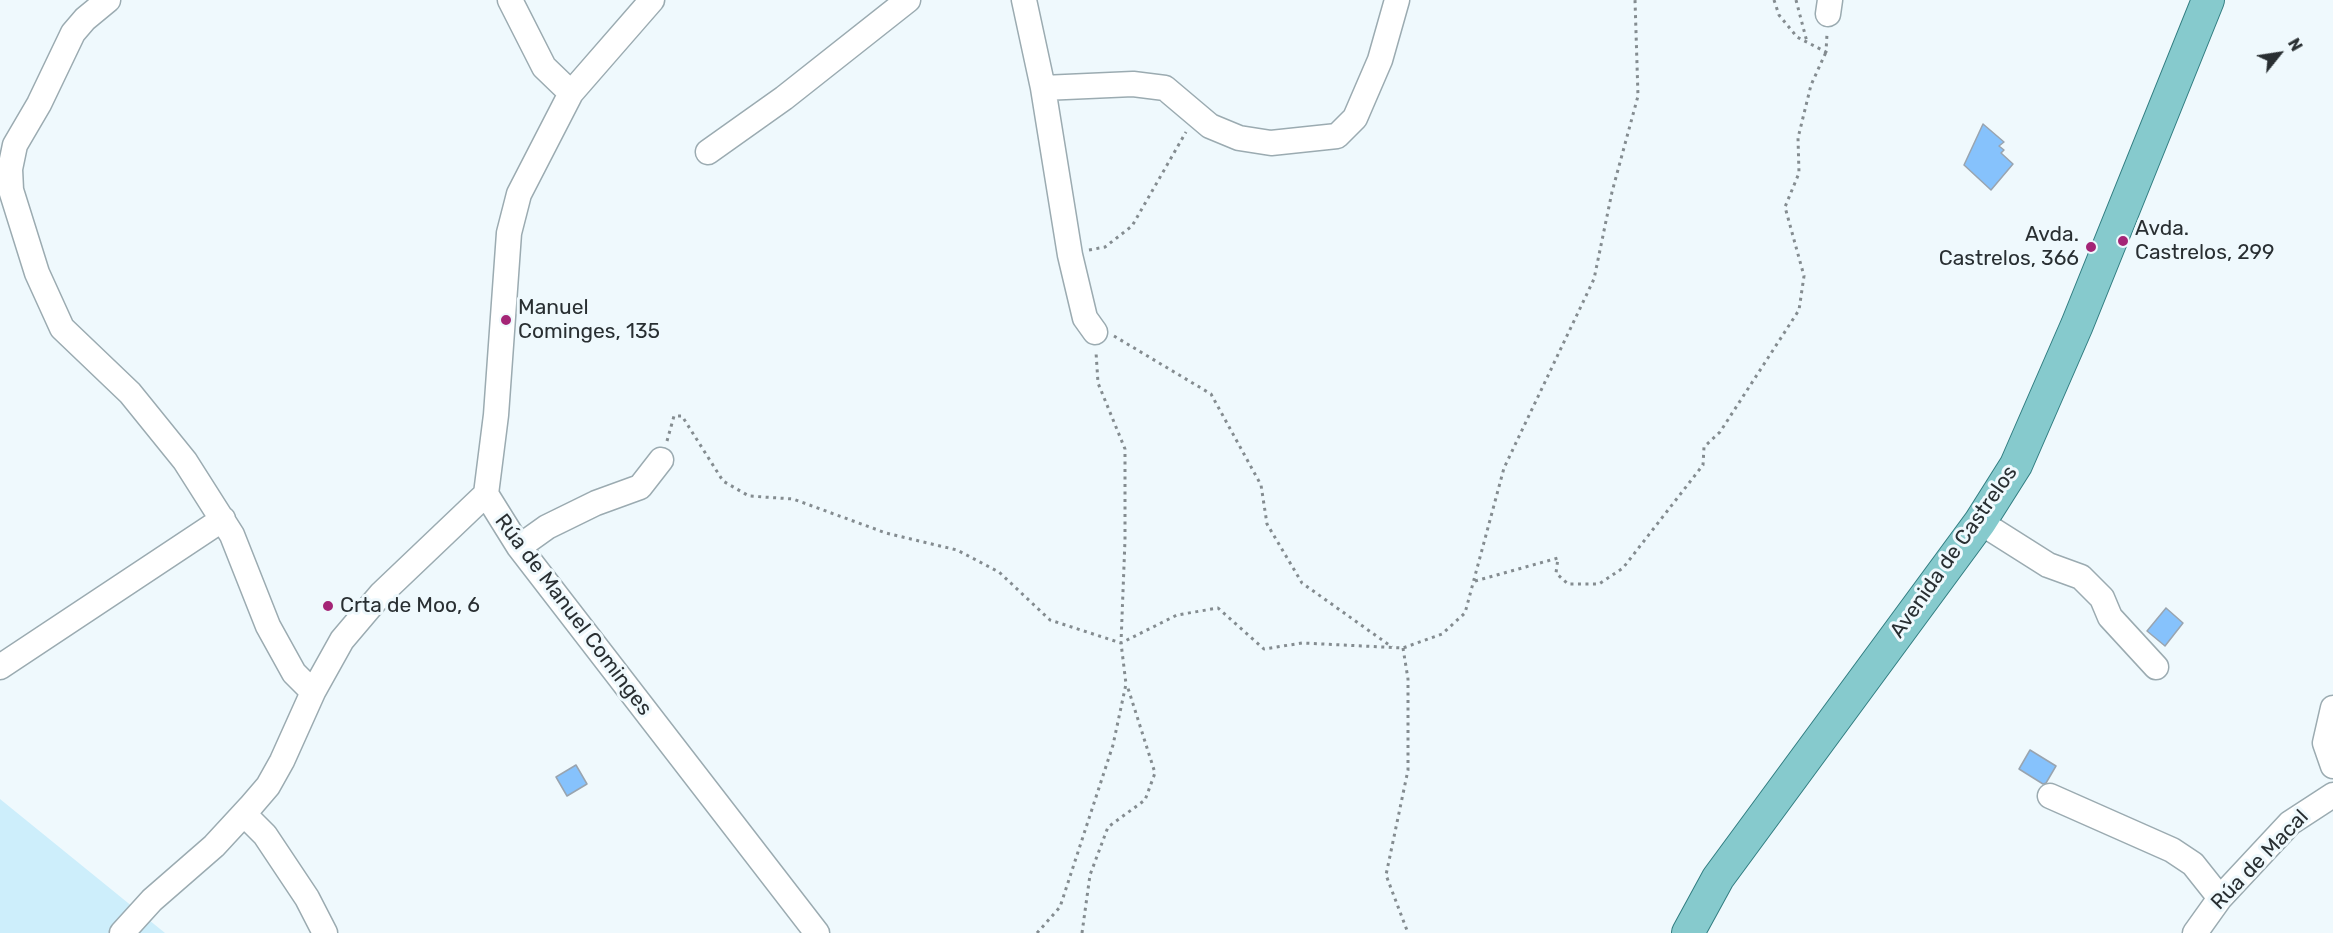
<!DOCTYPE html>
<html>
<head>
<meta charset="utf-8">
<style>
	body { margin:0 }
	#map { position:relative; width:2333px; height:933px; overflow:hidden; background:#eff9fd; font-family:Rubik,sans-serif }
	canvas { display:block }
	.north { position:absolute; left:2249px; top:24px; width:60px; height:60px; -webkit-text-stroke:4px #eff9fd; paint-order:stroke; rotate:60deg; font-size:16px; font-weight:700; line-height:24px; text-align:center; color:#292f32 }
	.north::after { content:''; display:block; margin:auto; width:21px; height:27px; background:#292f32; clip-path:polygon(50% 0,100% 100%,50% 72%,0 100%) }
</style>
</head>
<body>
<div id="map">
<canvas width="2333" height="933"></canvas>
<div class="north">N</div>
</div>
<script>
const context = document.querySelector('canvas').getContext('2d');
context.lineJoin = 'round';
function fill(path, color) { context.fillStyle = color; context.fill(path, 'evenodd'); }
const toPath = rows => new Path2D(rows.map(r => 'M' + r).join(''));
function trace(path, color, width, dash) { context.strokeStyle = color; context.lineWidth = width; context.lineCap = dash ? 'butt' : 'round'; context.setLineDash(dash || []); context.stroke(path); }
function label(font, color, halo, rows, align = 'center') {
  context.font = font + ' Rubik,sans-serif'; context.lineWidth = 6; context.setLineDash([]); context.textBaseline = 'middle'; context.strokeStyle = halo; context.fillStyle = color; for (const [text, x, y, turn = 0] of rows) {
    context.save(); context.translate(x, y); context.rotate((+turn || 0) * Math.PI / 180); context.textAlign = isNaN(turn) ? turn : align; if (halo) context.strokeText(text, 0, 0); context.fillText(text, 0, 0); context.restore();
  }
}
const green = toPath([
	[0,799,165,933,0,933]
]);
const building = toPath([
	[1983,124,2004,142,1999,146,2004,150,2001,153,2013,164,1991,190,1964,165,1983,124],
	[2166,608,2183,623,2165,646,2147,631,2166,608],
	[2030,750,2056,766,2046,783,2043,784,2019,769,2030,750],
	[576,765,587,784,567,796,556,777,576,765]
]);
const path = toPath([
	[1774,0,1779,15,1797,37,1826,52,1827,34],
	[1796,0,1807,42],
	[1089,250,1105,247,1132,226,1186,132],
	[1114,336,1211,394,1261,485,1267,524,1302,583,1392,647],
	[667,441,674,416,682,416,723,481,749,496,793,499,886,533,957,550,999,572,1050,620,1121,643,1125,540,1125,449,1098,383,1096,352],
	[1475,581,1558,558,1556,573,1568,584,1599,584,1623,568,1703,465,1704,447,1720,432,1799,310,1804,276,1785,207,1799,173,1798,138,1811,85,1826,52],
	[1403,648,1408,679,1408,770,1386,875,1408,933],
	[1037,933,1060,907,1113,745,1126,684,1121,643,1177,615,1218,608,1264,649,1302,643,1403,648,1442,634,1465,613,1504,468,1594,279,1612,192,1638,96,1635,0],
	[1082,933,1090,875,1108,827,1145,800,1155,773,1127,685]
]);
const minor = toPath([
	[108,0,85,19,73,33,39,104,15,145,10,169,11,190,37,273,62,328,130,393,185,461,232,535,268,626,294,673,313,692],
	[510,0,544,67,571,93],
	[652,0,571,93,519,194,509,233,496,415,486,494,519,547,817,933],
	[1024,0,1043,88,1070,255,1085,318,1095,332],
	[1828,14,1830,0],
	[1043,88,1133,84,1165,88,1210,126,1239,138,1271,143,1337,136,1355,118,1380,60,1397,0],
	[708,152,784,98,908,0],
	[1980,522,2048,565,2081,577,2102,598,2110,617,2156,667],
	[519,547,547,527,596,503,640,487,661,460],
	[0,667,223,519],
	[2333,708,2325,743,2333,766],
	[2050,796,2172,850,2193,864,2220,898],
	[244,814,265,835,307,898,325,933],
	[122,933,152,900,214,846,250,807,268,786,282,761,313,692,342,640,381,594,486,494],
	[2195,933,2220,898,2290,823,2333,795]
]);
const major = toPath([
	[1688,933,1718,878,1980,522,2016,465,2077,325,2208,0]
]);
const markers = [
	[2123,241,6,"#a42576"],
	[2091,247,6,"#a42576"],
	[506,320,6,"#a42576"],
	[328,606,6,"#a42576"]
];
const poiNames = [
	["Avda.",2135,229],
	["Castrelos, 299",2135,253],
	["Avda.",2079,235,"right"],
	["Castrelos, 366",2079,259,"right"],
	["Manuel",518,308],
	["Cominges, 135",518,332],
	["Crta de Moo, 6",340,606]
];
const streetNames = [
	["Avenida de Castrelos",1954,552,-55],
	["Rúa de Manuel Cominges",573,615,53],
	["Rúa de Macal",2260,860,-46]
];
fill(green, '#cdeefb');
fill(building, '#86c2fc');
trace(building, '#99a4af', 1.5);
trace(minor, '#9babb1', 27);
trace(major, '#317d81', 34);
trace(path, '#848c90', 3, [3, 4.5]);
trace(minor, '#fff', 24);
trace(major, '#86cacd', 32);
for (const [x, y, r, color] of markers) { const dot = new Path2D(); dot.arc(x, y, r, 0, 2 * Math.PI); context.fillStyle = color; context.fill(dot); trace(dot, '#eff9fd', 2); }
label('21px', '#292f32', '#eff9fd', poiNames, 'left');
label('21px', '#292f32', '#eff9fd', streetNames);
</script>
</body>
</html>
